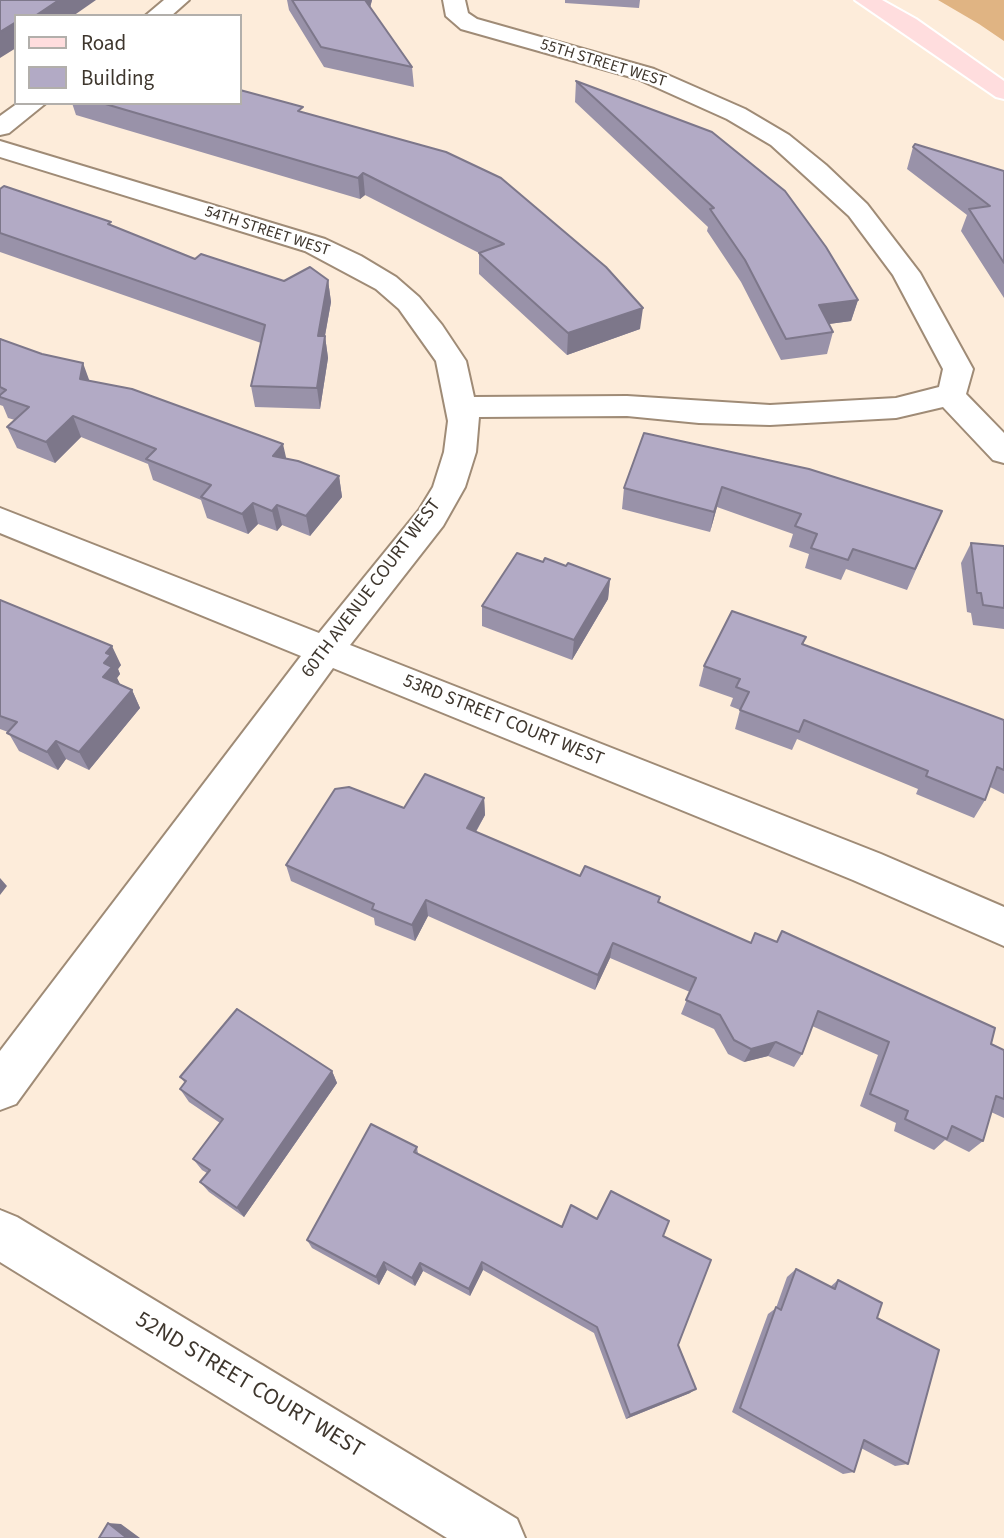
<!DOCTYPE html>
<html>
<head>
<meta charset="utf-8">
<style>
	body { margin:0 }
	#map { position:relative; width:1004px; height:1538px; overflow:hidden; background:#fdecda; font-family:"Source Sans 3",sans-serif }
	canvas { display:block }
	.legend { position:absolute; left:14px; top:14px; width:228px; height:91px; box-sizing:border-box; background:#fff; border:2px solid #b2afab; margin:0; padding:9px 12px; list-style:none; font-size:21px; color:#3e362d }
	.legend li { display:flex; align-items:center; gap:14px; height:35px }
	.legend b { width:35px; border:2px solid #b2afab }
</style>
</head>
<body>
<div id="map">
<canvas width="1004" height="1538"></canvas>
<ul class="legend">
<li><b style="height:9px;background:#ffddde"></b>Road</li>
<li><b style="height:19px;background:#b2aac5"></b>Building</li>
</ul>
</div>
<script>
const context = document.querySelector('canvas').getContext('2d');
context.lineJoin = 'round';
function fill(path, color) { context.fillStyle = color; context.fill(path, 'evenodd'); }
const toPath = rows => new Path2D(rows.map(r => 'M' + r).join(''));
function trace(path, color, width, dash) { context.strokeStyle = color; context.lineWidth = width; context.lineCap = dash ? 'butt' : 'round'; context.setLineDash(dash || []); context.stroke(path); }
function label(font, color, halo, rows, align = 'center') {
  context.font = font + ' "Source Sans 3",sans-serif'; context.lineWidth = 5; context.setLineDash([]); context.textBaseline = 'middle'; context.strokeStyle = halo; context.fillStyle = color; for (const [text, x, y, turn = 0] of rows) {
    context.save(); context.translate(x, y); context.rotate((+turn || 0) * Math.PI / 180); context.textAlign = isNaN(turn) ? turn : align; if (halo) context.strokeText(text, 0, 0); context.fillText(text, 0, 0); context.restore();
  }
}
const green = toPath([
	[938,0,1004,0,1004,41,979,24]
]);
const minor = toPath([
	[164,0,189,0,171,16,145,16,164,0],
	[443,0,465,0,468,13,477,19,654,69,745,109,789,135,826,165,867,204,920,273,973,369,966,394,1004,433,1004,463,993,460,943,407,896,418,770,425,699,423,627,416,479,417,476,452,465,487,443,526,350,645,881,854,1004,907,1004,946,853,880,333,668,16,1104,0,1110,0,1051,301,656,0,533,0,508,319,633,419,510,433,487,444,452,448,421,436,361,399,309,376,289,305,251,0,157,0,141,325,239,361,256,396,277,419,297,442,325,466,361,474,397,627,396,770,405,896,398,939,387,943,369,893,275,849,216,771,145,727,119,638,79,461,29,446,16,443,0],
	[18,103,46,103,9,133,0,135,0,116,18,103],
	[0,1210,17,1217,517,1519,525,1538,447,1538,0,1262,0,1210]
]);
const major = toPath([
	[855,0,882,0,916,19,1004,81,1004,99,996,97,855,0]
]);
const wall = toPath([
	[287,0,372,0,370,7,412,67,414,87,324,67,289,10],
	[565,0,640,0,639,8,565,3],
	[576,81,858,300,851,321,829,324,833,332,827,354,781,360,741,282,707,231,708,227,575,102],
	[72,103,240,103,304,113,640,329,567,355,479,274,479,253,365,195,360,199,76,115],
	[913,147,1004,171,1004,298,961,231,967,215,907,169],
	[0,189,112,226,195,259,284,281,328,280,331,302,325,336,328,358,320,409,255,407,251,386,261,343,0,252],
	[0,338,89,381,286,459,339,476,342,497,310,536,282,525,277,531,258,524,248,534,207,518,201,500,153,480,148,464,81,437,55,463,17,448,7,427,15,420,8,418,3,406,0,405],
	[644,433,942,511,907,590,846,569,841,580,805,568,809,554,789,547,793,534,717,507,710,532,622,509,624,488],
	[971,543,1004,546,1004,629,973,625,971,613,967,612,961,563],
	[543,562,566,566,610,579,608,599,572,660,482,626,482,606],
	[0,600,121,665,118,669,120,674,117,678,120,684,132,690,140,708,89,770,66,759,58,770,19,751,8,732,0,729],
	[806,637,803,645,1004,720,1004,794,990,787,985,800,974,818,916,794,918,789,797,739,792,750,735,729,740,710,730,706,733,698,699,686,704,666],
	[484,798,485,815,476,832,580,876,659,903,751,943,776,942,782,931,1004,1050,1004,1118,991,1112,983,1141,969,1152,945,1140,934,1150,894,1131,896,1123,860,1106,878,1055,812,1026,802,1054,794,1067,768,1056,744,1062,728,1054,714,1029,681,1014,690,992,610,958,595,990,428,916,415,941,375,925,374,918,291,881,286,865,404,808],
	[332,1071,337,1083,244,1217,209,1192,200,1182,207,1173,202,1170,193,1159,220,1123,189,1102,180,1089,185,1083,180,1077],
	[417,1147,418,1154,562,1227,597,1219,663,1236,678,1345,690,1393,626,1419,594,1333,483,1270,470,1296,423,1271,415,1286,387,1270,379,1285,312,1248,307,1240],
	[796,1269,830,1287,838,1280,877,1318,908,1464,895,1466,861,1448,854,1472,843,1474,732,1412,768,1314,776,1308,787,1277]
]);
const shadedWall = toPath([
	[59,0,96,0,73,16,35,16],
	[365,0,372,0,367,20],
	[16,22,16,48,0,58,0,32],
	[363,173,365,195,360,199,358,178],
	[328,280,331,302,321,357,318,336],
	[858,300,851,321,814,326,819,305],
	[643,308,640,329,567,355,568,333],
	[325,336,328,358,320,409,317,388],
	[83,363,91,385,80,379],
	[73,416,81,437,55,463,46,442],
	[283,444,288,466,273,456],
	[339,476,342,497,310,536,306,516],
	[722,487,717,507,710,532,714,512],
	[253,503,258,524,248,534,242,514],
	[277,505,282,525,277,531,272,511],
	[610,579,608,599,572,660,574,640],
	[112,646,121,665,118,669,120,674,117,678,121,686,103,677,106,653],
	[132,690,140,708,89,770,79,752],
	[56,741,66,759,58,770,47,752],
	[484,798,485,815,468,845,467,828],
	[0,878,7,886,0,895],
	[426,900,428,916,415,941,412,925],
	[613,943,610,958,595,990,598,975],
	[776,1042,768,1056,744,1062,751,1049],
	[332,1071,337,1083,244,1217,237,1208],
	[384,1262,387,1270,379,1285,376,1277],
	[482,1262,483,1270,470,1296,469,1289],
	[420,1263,423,1271,415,1286,412,1278],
	[696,1389,690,1393,626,1419,630,1415],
	[108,1523,121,1524,140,1538,127,1538]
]);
const building = toPath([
	[0,0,59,0,35,16,16,16,16,22,0,32,0,0],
	[292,0,365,0,412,67,321,47,292,0],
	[576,81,712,132,785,191,826,247,858,300,819,305,833,332,786,339,745,260,710,209,714,208,576,81],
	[240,90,303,107,298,111,446,152,501,178,606,267,643,308,568,333,479,253,504,244,363,173,358,178,102,103,240,103,240,90],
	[915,144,1004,171,1004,263,969,209,990,206,913,147,915,144],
	[4,186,111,222,108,224,195,259,201,254,284,281,310,267,328,280,318,336,325,336,317,388,251,386,265,325,0,233,0,189,4,186],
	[0,339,42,354,83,363,80,379,132,389,283,444,273,456,298,461,339,476,306,516,277,505,272,511,253,503,242,514,201,497,211,485,146,459,156,449,73,416,46,442,7,427,29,407,0,397,0,395,6,390,0,387,0,339],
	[644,433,809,469,942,511,915,569,853,549,848,560,811,548,817,534,795,526,801,514,722,487,714,512,624,488,644,433],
	[971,543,1004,546,1004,608,983,605,981,593,977,593,971,543],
	[517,553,543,562,545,558,566,566,568,563,610,579,574,640,482,606,517,553],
	[0,600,112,646,106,653,111,655,104,663,112,667,103,677,132,690,79,752,56,741,47,752,7,733,17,722,0,716,0,600],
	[732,611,806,637,802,644,1004,720,1004,770,997,767,985,800,926,776,928,771,804,720,799,732,740,710,749,692,736,687,740,679,704,666,732,611],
	[425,774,484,798,467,828,580,876,585,866,660,897,658,902,751,943,755,933,777,942,782,931,995,1028,991,1044,1004,1050,1004,1099,996,1096,983,1141,952,1126,947,1139,905,1119,908,1111,870,1094,889,1042,818,1011,802,1054,776,1042,751,1049,734,1040,720,1015,686,1000,696,978,613,943,598,975,426,900,412,925,372,909,374,904,286,865,335,789,349,787,404,808,425,774],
	[237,1009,332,1071,237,1208,200,1182,210,1170,193,1159,223,1119,180,1089,186,1081,180,1077,237,1009],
	[371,1124,417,1147,414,1152,562,1227,571,1205,597,1219,611,1191,669,1221,663,1236,711,1260,678,1345,696,1389,630,1415,597,1327,482,1262,469,1289,420,1263,412,1278,384,1262,376,1277,307,1240,371,1124],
	[796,1269,835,1289,838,1280,882,1303,877,1318,939,1350,908,1464,864,1440,854,1472,740,1408,776,1307,781,1310,796,1269],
	[108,1523,127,1538,99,1538,108,1523]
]);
const farStreetnames = [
	["55TH STREET WEST",603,64,17],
	["54TH STREET WEST",267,232,18]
];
const streetNames = [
	["60TH AVENUE COURT WEST",372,589,-53],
	["53RD STREET COURT WEST",503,721,22]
];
const nearStreetnames = [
	["52ND STREET COURT WEST",249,1386,31]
];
fill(green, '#e0b483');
trace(minor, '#9f8b76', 4);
trace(major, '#fff', 4);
fill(minor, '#fff');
fill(major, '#ffddde');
fill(wall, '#9992a9');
fill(shadedWall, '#7d778a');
fill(building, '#b2aac5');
trace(building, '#7d778a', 2);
label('16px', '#3e362d', '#fff', farStreetnames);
label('19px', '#3e362d', '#fff', streetNames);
label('23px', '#3e362d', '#fff', nearStreetnames);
</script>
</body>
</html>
